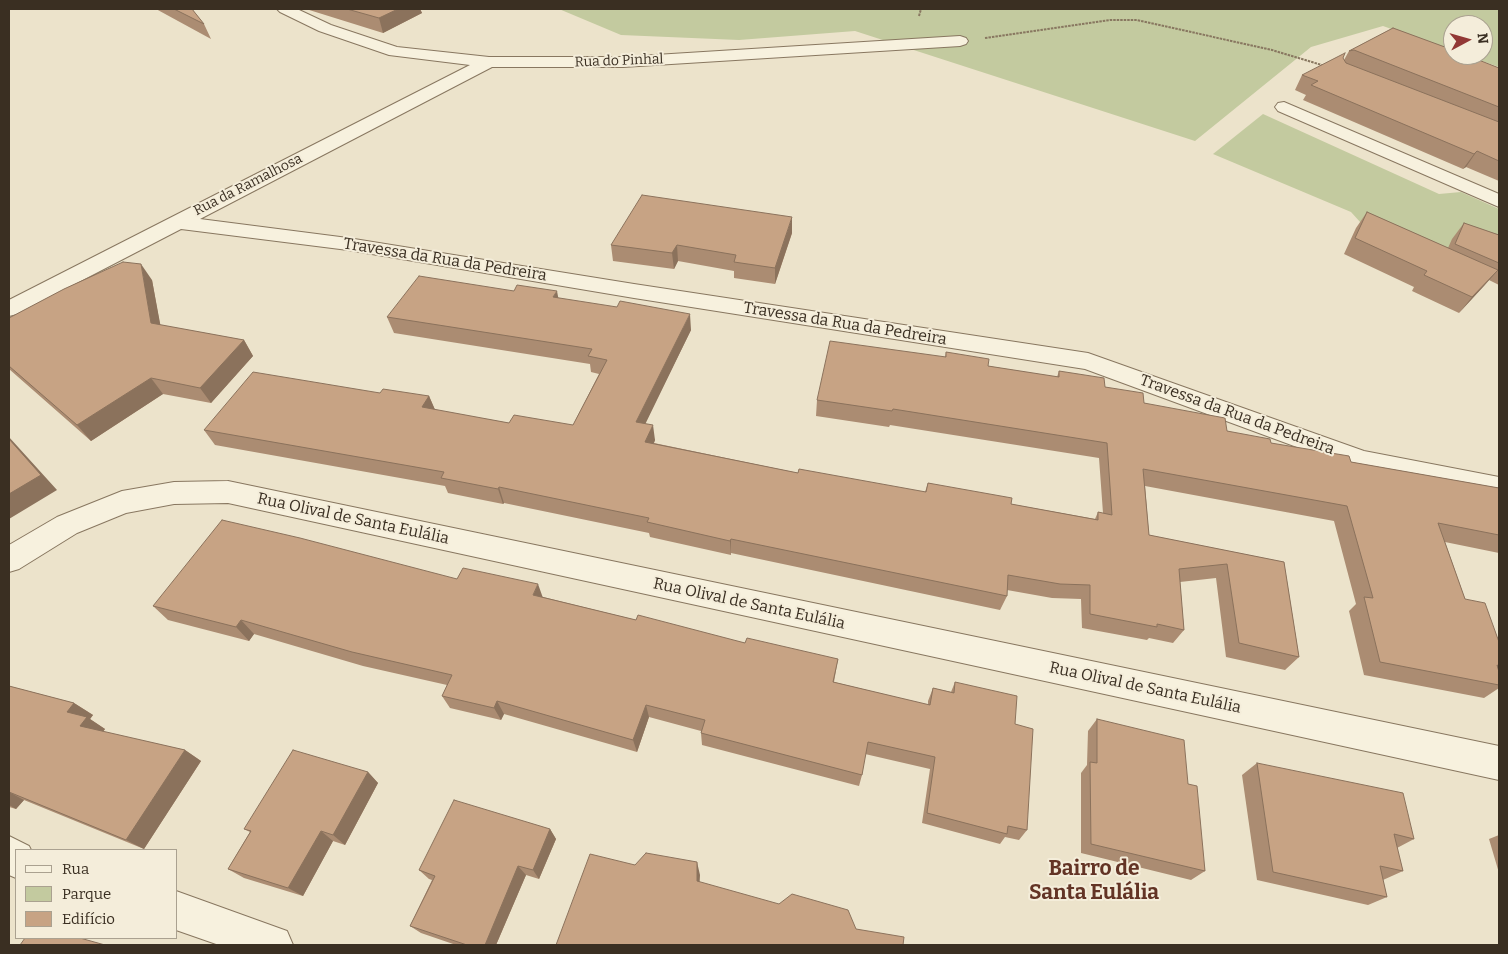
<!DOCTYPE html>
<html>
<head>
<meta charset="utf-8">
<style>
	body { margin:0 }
	#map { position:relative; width:1508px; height:954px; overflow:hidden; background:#ece3cb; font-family:Bitter,serif }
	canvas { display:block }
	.frame { position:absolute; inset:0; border:10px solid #3a2f22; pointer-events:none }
	.legend { position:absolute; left:15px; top:849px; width:162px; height:90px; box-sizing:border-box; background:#f4edda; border:1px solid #aaa190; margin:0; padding:6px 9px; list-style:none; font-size:15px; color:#3a2f22 }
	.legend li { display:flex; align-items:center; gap:10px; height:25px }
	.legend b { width:25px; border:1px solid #aaa190 }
	.north { position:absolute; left:1443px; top:15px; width:50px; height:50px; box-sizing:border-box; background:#f4edda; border:1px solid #aaa190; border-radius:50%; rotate:84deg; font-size:14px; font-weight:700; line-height:20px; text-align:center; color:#3a2f22 }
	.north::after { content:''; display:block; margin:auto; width:18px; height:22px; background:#923835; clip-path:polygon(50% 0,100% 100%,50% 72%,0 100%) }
</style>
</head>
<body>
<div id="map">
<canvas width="1508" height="954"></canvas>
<div class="frame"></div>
<ul class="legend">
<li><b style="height:6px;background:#f7f1de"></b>Rua</li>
<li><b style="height:14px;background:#c3ca9f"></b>Parque</li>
<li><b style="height:14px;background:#c7a384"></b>Edifício</li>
</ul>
<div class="north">N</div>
</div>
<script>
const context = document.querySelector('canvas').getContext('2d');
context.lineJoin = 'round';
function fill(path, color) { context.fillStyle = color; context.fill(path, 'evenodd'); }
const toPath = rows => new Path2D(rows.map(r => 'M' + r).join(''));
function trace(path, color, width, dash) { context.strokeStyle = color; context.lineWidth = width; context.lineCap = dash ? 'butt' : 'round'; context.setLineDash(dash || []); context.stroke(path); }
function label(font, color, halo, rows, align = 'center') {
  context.font = font + ' Bitter,serif'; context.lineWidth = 4; context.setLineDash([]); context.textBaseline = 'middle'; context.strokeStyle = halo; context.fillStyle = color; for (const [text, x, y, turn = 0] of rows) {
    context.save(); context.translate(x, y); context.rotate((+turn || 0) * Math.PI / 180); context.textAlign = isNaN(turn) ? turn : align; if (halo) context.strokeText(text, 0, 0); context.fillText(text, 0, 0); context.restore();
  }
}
const green = toPath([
	[559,9,1499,9,1499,67,1465,55,1483,55,1483,25,1453,25,1453,51,1383,26,1311,47,1195,141,855,31,739,40,621,35],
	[1263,114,1439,194,1461,192,1499,209,1499,258,1478,274,1361,223,1351,212,1213,154]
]);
const path = toPath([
	[919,16,921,9],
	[985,38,1110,20,1137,20,1272,50,1325,66]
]);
const minor = toPath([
	[277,9,297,9,331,25,397,47,489,57,623,57,960,36,966,38,968,41,966,44,960,46,623,67,492,67,200,219,348,238,634,284,1088,353,1364,451,1499,477,1499,499,1362,471,1085,369,634,298,348,250,181,229,17,314,9,316,9,300,470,65,389,55,319,31,280,12,277,9],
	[1284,102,1499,194,1499,207,1278,111,1275,107,1278,103,1284,102],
	[228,481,1499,746,1499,780,228,503,174,504,126,513,77,533,19,569,9,572,9,545,57,517,122,491,174,482,228,481],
	[9,836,29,846,31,850,16,850,16,878,9,875,9,836],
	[176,891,287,931,293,945,219,945,176,930,176,891]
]);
const wall = toPath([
	[156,9,192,9,204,24,211,39],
	[306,9,420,9,422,13,383,33],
	[1393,28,1499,68,1499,181,1466,167,1463,169,1303,100,1306,95,1295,90,1302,75,1344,60,1349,51],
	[1367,212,1448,248,1452,239,1464,223,1499,235,1499,285,1489,280,1459,313,1412,291,1414,287,1344,254,1356,228],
	[792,233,775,284,734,278,734,271,678,261,674,269,613,261,611,245],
	[152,280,160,325,244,340,253,356,211,403,163,394,91,441,9,369,9,318],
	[514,291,558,298,691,330,645,423,655,440,654,443,798,473,925,492,928,483,1011,504,1095,519,1098,512,1103,513,1099,458,890,425,889,427,816,416,817,400,945,357,946,352,988,366,1057,377,1059,371,1105,387,1144,403,1227,431,1271,443,1351,462,1499,488,1499,553,1445,542,1465,599,1499,642,1499,688,1484,698,1364,675,1349,611,1356,604,1334,521,1145,486,1149,535,1284,562,1299,657,1285,670,1226,657,1216,578,1180,582,1184,630,1173,643,1149,638,1147,640,1082,628,1081,599,1052,598,1007,590,1007,596,1000,610,731,553,731,555,650,537,649,533,504,503,503,504,448,493,445,486,215,445,204,430,380,393,429,396,435,410,509,423,573,425,599,374,591,372,590,364,394,333,387,317],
	[457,579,543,597,636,620,745,643,838,659,834,682,928,705,928,701,933,688,951,692,955,682,1015,724,1027,830,1019,840,1005,837,1000,844,922,823,930,769,865,754,862,775,859,786,702,745,701,733,701,731,649,717,637,752,504,714,501,720,450,708,442,696,447,685,363,666,254,634,249,641,168,620,153,606],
	[9,686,74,703,93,715,90,719,105,729,103,732,185,750,201,761,144,849,24,800,16,809,9,807],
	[1097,719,1188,784,1205,871,1191,880,1081,853,1081,773,1087,765,1088,731],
	[1257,763,1414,839,1397,848,1403,871,1383,880,1387,897,1368,905,1257,880,1242,775],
	[368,772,378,783,345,845,333,841,303,896,244,878,228,869,250,832,244,829],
	[550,829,556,839,539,879,526,875,496,945,456,945,421,933,410,926,432,880,429,879,419,870],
	[1499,835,1499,873,1489,839]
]);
const shadedWall = toPath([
	[398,9,420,9,422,13,383,33,379,18],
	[1477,151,1466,167,1463,169,1474,154],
	[792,217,792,233,775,284,775,268],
	[677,245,678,261,674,269,672,253],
	[141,264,152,280,163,339,151,323],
	[1498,270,1484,286,1459,313,1472,297],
	[557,291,560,307,553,297],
	[690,314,691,330,639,437,636,422],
	[244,340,253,356,211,403,200,388],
	[151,378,163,394,91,441,77,425],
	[429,396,436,412,422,407],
	[653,425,655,440,648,457,645,442],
	[9,437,57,490,9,519],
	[499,487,504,503,503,504,498,489],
	[731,539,731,555,730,541],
	[538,584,543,598,533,595],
	[241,620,254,634,249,641,236,627],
	[497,701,504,714,501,720,494,708],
	[74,703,93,715,90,719,105,729,98,738,80,726,67,712],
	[646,705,649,717,637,752,633,740],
	[185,750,201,761,144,849,126,840],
	[368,772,378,783,345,845,333,835],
	[9,792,24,800,16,809,9,805],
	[550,829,556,839,539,879,533,870],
	[321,831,333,841,303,896,288,888],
	[697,862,700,875,699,894,697,881],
	[518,866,526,875,496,945,485,945]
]);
const building = toPath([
	[174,9,192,9,204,24,174,9],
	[347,9,398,9,379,18,347,9],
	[1393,28,1453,50,1453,55,1466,55,1499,68,1499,107,1354,50,1349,51,1393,28],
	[1345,53,1343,58,1346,63,1499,122,1499,161,1477,151,1474,154,1311,85,1318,81,1302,75,1345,53],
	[642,195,792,217,775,268,734,262,736,255,677,245,672,253,611,245,642,195],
	[1367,212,1498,270,1472,297,1424,275,1427,271,1355,238,1367,212],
	[1464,223,1499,235,1499,263,1455,244,1464,223],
	[123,262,141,264,151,323,244,340,200,388,151,378,77,425,9,366,9,318,64,289,123,262],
	[419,276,514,291,517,285,557,291,553,297,617,307,620,301,690,314,636,422,653,425,645,442,798,473,799,469,926,492,928,483,1012,498,1011,504,1098,520,1098,512,1112,515,1107,443,893,409,892,411,817,400,830,341,946,357,946,352,989,359,988,366,1059,377,1059,371,1104,378,1105,387,1143,393,1144,403,1225,418,1227,431,1270,439,1271,443,1349,456,1351,462,1499,488,1499,535,1438,523,1465,599,1485,603,1499,642,1499,666,1497,665,1499,672,1499,685,1380,662,1364,597,1373,598,1347,506,1143,469,1149,535,1284,562,1299,657,1239,643,1227,564,1179,569,1184,630,1157,624,1157,627,1090,614,1090,585,1060,584,1008,575,1007,596,731,539,730,541,647,522,649,518,499,487,498,489,441,478,444,472,204,430,253,372,380,393,383,389,429,396,422,407,509,423,514,415,573,425,607,360,588,356,592,349,387,317,419,276],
	[9,439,41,475,9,494,9,439],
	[222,520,300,538,457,579,463,568,538,584,533,595,636,620,638,615,745,643,747,638,838,659,833,682,930,705,933,688,954,693,955,682,1017,696,1015,724,1033,729,1027,830,1008,826,1007,834,927,813,935,757,868,742,862,775,701,733,705,720,646,705,633,740,497,701,494,708,442,696,452,675,352,652,241,620,236,627,153,606,222,520],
	[9,686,74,703,67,712,87,717,80,726,185,750,126,840,9,792,9,686],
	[1097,719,1184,740,1188,784,1197,786,1205,871,1091,844,1090,762,1097,763,1097,719],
	[293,750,368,772,333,835,321,831,288,888,228,869,251,831,244,829,293,750],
	[1257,763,1403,793,1414,839,1394,834,1403,871,1380,866,1387,897,1273,872,1257,763],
	[454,800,550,829,533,870,518,866,485,945,467,945,410,926,435,876,419,870,454,800],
	[646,853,697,862,697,881,779,904,792,894,848,910,856,929,904,937,903,945,556,945,590,854,635,865,646,853],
	[25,938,80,938,105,945,20,945,25,938]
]);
const farStreetnames = [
	["Rua do Pinhal",619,61,-2],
	["Rua da Ramalhosa",248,185,-27]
];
const streetNames = [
	["Travessa da Rua da Pedreira",445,260,9],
	["Travessa da Rua da Pedreira",845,324,9],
	["Travessa da Rua da Pedreira",1237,415,20],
	["Rua Olival de Santa Eulália",353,519,12],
	["Rua Olival de Santa Eulália",749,604,12],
	["Rua Olival de Santa Eulália",1145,688,12]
];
const nearNeighbourhoodnames = [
	["Bairro de",1094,869],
	["Santa Eulália",1094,893]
];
fill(green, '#c3ca9f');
trace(minor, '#887760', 2);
trace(path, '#887760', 2, [2.5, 1]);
fill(minor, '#f7f1de');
fill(wall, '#ab8c72');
fill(shadedWall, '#8b725c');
fill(building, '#c7a384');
trace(building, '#8b725c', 1);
label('14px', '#3a2f22', '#f4edda', farStreetnames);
label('16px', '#3a2f22', '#f4edda', streetNames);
label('bold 21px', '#633425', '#f4edda', nearNeighbourhoodnames);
</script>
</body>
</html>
